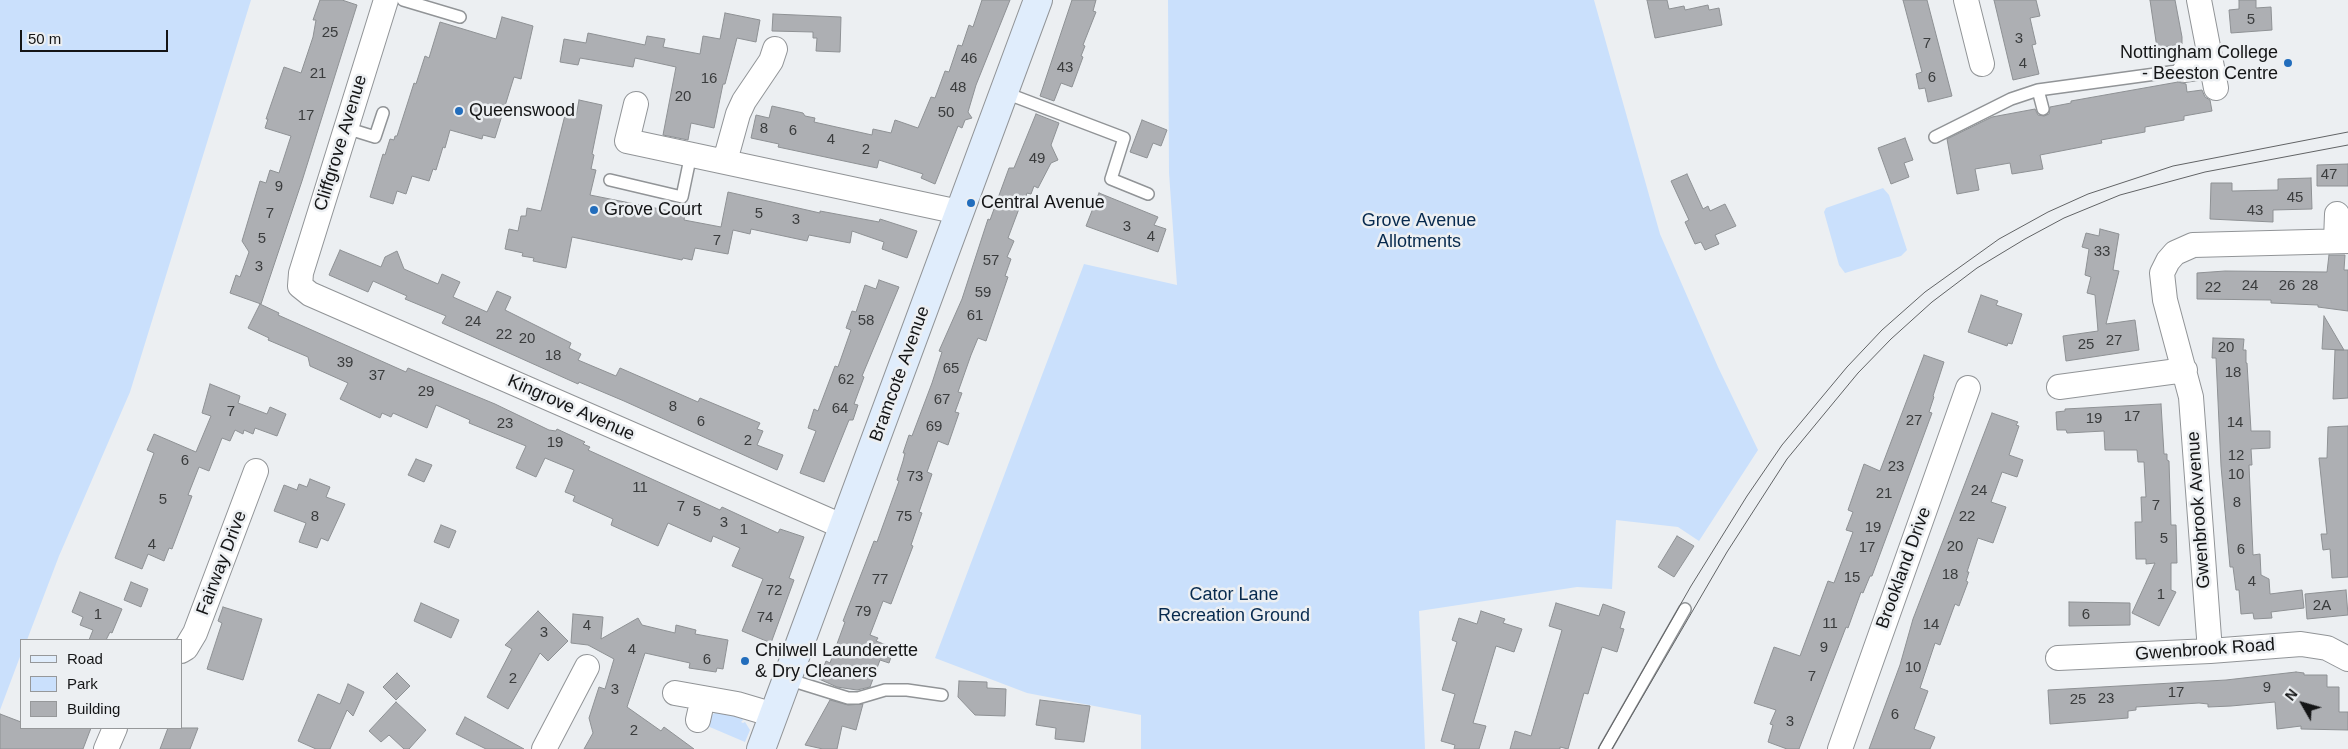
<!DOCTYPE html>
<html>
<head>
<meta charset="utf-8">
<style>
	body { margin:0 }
	#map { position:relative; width:2348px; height:749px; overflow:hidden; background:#eceff2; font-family:Helvetica,sans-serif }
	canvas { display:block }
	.legend { position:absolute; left:20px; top:639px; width:162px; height:90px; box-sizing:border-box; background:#eceff2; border:1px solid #96989a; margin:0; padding:6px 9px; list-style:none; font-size:15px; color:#141516 }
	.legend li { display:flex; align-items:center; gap:10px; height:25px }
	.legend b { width:25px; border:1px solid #96989a }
	.north { position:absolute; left:2278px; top:679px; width:50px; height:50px; -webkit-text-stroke:4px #eceff2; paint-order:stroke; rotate:308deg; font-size:14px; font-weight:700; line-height:20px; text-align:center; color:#141516 }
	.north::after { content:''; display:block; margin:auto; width:18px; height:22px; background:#141516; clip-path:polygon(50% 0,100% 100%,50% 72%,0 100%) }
	.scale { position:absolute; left:20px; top:30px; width:148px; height:22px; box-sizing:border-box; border:2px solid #141516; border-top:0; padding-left:6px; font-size:15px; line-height:18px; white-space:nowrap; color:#141516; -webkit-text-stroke:4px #eceff2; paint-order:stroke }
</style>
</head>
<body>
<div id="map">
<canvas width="2348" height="749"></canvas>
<ul class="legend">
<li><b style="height:6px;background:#e0edfc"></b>Road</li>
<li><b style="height:14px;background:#cae0fc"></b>Park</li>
<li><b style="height:14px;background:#adafb3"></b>Building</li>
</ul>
<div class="north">N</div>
<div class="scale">50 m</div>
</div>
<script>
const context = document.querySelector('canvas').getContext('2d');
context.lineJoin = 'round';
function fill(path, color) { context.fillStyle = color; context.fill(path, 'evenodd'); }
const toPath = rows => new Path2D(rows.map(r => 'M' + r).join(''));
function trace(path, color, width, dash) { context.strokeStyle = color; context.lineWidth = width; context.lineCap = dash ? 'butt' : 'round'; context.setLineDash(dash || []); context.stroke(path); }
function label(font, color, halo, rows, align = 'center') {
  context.font = font + ' Helvetica,sans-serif'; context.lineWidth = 5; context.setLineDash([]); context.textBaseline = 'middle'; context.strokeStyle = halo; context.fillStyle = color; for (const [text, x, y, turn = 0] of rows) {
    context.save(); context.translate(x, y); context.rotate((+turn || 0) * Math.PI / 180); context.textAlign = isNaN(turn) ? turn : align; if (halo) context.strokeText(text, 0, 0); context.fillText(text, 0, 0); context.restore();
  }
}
const green = toPath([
	[0,0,251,0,130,392,59,556,27,640,21,640,21,654,0,710],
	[1168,0,1594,0,1660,234,1718,367,1758,450,1699,541,1678,527,1616,520,1612,589,1577,587,1419,611,1425,749,1141,749,1141,715,1027,693,935,658,1084,264,1177,285,1169,173],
	[1883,188,1889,195,1907,250,1901,256,1845,273,1839,265,1824,212,1826,208],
	[717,712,738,713,743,720,741,722,743,723,745,722,750,730,745,742,705,725,713,714]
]);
const building = toPath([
	[320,0,342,0,357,5,302,181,261,304,230,293,236,275,240,277,249,252,242,241,260,181,266,183,270,170,279,173,291,136,265,128,268,119,266,119,284,67,301,73,313,37,316,20,313,20,320,0],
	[982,0,1010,0,976,85,968,112,972,118,965,120,962,128,958,126,935,184,921,178,923,174,879,160,877,168,778,147,779,144,751,138,756,115,769,118,772,106,803,113,805,116,815,118,814,122,872,135,873,129,891,133,895,120,918,128,931,97,935,98,945,71,949,72,958,45,962,46,969,25,973,27,982,0],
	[1072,0,1096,0,1093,11,1096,12,1083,45,1085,46,1081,56,1083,57,1072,87,1061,83,1054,101,1040,96,1072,0],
	[1647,0,1667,0,1669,9,1684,6,1685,10,1708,5,1709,10,1719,8,1722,25,1655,38,1647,0],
	[1903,0,1927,0,1952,96,1928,102,1925,88,1919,89,1916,74,1922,72,1903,0],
	[1994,0,2036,0,2040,16,2030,18,2036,44,2032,45,2039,74,2013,80,1994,0],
	[2150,0,2175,0,2182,37,2182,44,2157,48,2150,0],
	[2239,0,2256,0,2256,8,2271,7,2272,30,2231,33,2229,10,2239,9,2239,0],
	[725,13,760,20,756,42,737,38,725,84,723,84,714,128,691,123,688,140,663,135,676,67,635,58,633,67,580,58,578,65,560,62,564,39,586,43,588,33,645,45,647,36,665,39,663,47,700,54,703,36,720,39,725,13],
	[773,14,841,17,840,52,816,51,817,38,813,38,813,32,772,31,773,14],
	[502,17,533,26,521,79,514,77,495,138,483,135,482,139,450,130,445,148,443,147,436,170,433,169,429,181,412,176,406,194,397,191,393,204,370,197,383,154,385,155,390,139,394,140,395,136,397,136,414,83,416,84,425,56,429,58,440,22,496,39,502,17],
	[2178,82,2186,84,2187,92,2202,90,2205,97,2210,100,2212,111,2184,116,2184,120,2145,127,2145,132,2101,140,2102,143,2040,155,2043,169,2012,174,2010,163,1975,169,1979,190,1957,194,1947,139,1992,117,2035,109,2038,115,2044,116,2049,114,2050,107,2071,103,2071,101,2178,82],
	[579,100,602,105,592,154,594,155,591,169,596,170,590,195,685,214,684,220,721,227,728,192,820,213,820,211,879,222,880,219,917,231,907,258,882,249,884,242,852,231,850,243,809,235,807,241,751,229,750,234,733,230,728,254,695,248,692,260,683,258,682,260,572,237,566,268,533,261,534,258,522,256,523,253,505,249,509,229,518,231,521,216,526,216,527,208,541,211,565,115,576,117,579,100],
	[1036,114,1059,123,1051,145,1058,160,1051,163,1038,188,1034,186,1031,194,1027,193,1025,199,1023,198,1008,238,1014,241,1007,257,1011,259,1005,276,1008,277,986,341,978,338,971,355,958,392,962,393,955,412,959,413,948,445,938,441,927,472,932,474,919,512,922,513,911,545,913,546,891,604,883,601,870,635,878,638,876,641,894,648,889,663,880,660,870,687,857,690,837,687,819,679,826,661,830,663,845,622,843,621,874,541,877,542,899,481,897,480,903,461,905,453,903,453,909,435,912,436,932,383,942,352,939,351,962,299,988,219,990,220,1009,168,1014,168,1036,114],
	[1142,120,1167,130,1161,146,1153,143,1147,158,1130,152,1142,120],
	[1905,138,1913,160,1904,163,1909,177,1891,184,1878,148,1905,138],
	[2348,164,2348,186,2317,186,2317,165,2348,164],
	[1687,174,1703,209,1708,206,1710,211,1725,204,1736,226,1715,235,1719,244,1705,250,1701,242,1695,244,1685,222,1689,220,1671,181,1687,174],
	[2311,178,2312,209,2273,210,2273,222,2210,219,2211,183,2232,183,2232,191,2278,190,2278,179,2311,178],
	[1099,193,1158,217,1154,225,1166,229,1158,252,1086,226,1099,193],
	[2100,229,2119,234,2113,270,2119,271,2106,324,2135,320,2139,350,2066,361,2063,336,2098,331,2095,295,2087,293,2091,277,2085,275,2089,249,2082,247,2086,233,2099,236,2100,229],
	[340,250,381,267,385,257,397,251,404,269,438,284,442,274,460,282,453,297,487,312,497,291,511,297,505,310,571,343,569,348,581,354,578,360,616,376,620,368,698,402,700,398,760,423,757,429,763,431,757,445,783,455,777,470,624,401,579,382,578,384,442,323,446,316,405,299,407,296,373,281,368,292,329,275,340,250],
	[2329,255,2345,255,2344,270,2348,270,2348,311,2318,307,2318,305,2271,303,2271,300,2197,299,2197,273,2225,271,2327,272,2329,255],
	[879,280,899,287,862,376,864,377,854,404,858,405,853,420,849,420,824,482,800,473,816,431,808,428,814,409,818,411,835,366,838,367,851,330,846,328,852,311,856,312,865,285,876,289,879,280],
	[1981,295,1998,301,1996,305,2022,314,2012,344,2008,343,2007,346,1968,332,1981,295],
	[260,304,279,313,278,315,406,372,408,368,495,404,549,430,556,431,557,429,585,442,583,444,590,447,588,450,720,510,722,507,778,533,780,529,804,537,789,578,794,580,771,643,742,631,763,579,732,566,740,548,713,536,711,542,668,523,658,546,611,525,613,519,573,501,575,496,565,492,574,470,545,458,536,477,516,468,526,446,469,423,470,420,436,405,427,428,393,413,391,417,382,413,380,418,340,399,348,383,310,366,308,357,268,340,269,338,248,328,260,304],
	[2324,316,2344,350,2322,349,2324,316],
	[2213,338,2244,339,2243,350,2246,350,2246,363,2247,363,2251,431,2270,431,2270,448,2251,449,2252,465,2249,465,2253,555,2260,554,2261,575,2269,579,2270,594,2302,590,2304,608,2271,612,2272,618,2254,619,2253,613,2241,614,2239,590,2236,590,2233,567,2230,567,2221,466,2216,358,2212,358,2213,338],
	[2335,350,2348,350,2348,398,2333,399,2335,350],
	[1924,355,1944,362,1933,396,1934,397,1929,412,1932,413,1872,576,1870,576,1863,593,1861,592,1848,628,1846,627,1799,749,1787,749,1768,742,1773,725,1770,724,1776,710,1754,703,1761,683,1774,647,1800,656,1828,581,1834,583,1853,532,1846,530,1853,512,1848,510,1864,464,1880,471,1924,355],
	[210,384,240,396,238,403,267,414,270,407,286,414,277,436,255,428,253,434,244,430,243,434,235,430,230,441,222,438,209,471,199,467,188,495,192,496,172,549,169,548,164,561,148,554,142,569,115,558,154,453,147,450,154,434,196,452,211,416,202,413,210,384],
	[2161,404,2164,454,2167,454,2167,460,2169,461,2171,525,2176,525,2177,563,2171,563,2171,590,2176,592,2159,626,2132,613,2155,563,2146,564,2146,559,2136,559,2135,522,2142,522,2141,497,2146,497,2144,462,2138,462,2137,450,2105,450,2104,431,2067,433,2066,430,2057,430,2056,412,2065,411,2065,409,2161,404],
	[1992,413,2018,422,2016,425,2019,426,2009,455,2023,460,2017,477,2002,472,1991,502,2006,507,1993,543,1978,538,1967,572,1969,572,1966,581,1968,582,1959,606,1955,604,1940,645,1935,643,1920,688,1928,691,1914,729,1935,737,1930,749,1869,749,1900,665,1913,619,1992,413],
	[2348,426,2348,577,2332,578,2330,549,2323,550,2321,534,2327,534,2319,458,2327,458,2328,427,2348,426],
	[416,459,432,465,424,482,408,475,416,459],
	[310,479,330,487,326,497,345,504,328,541,321,538,317,548,299,542,306,523,274,511,284,485,297,490,299,484,307,487,310,479],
	[441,525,456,531,449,548,434,542,441,525],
	[1677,536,1694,546,1674,577,1658,567,1677,536],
	[131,582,148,589,141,607,124,600,131,582],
	[2346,590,2348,615,2307,619,2305,594,2346,590],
	[80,592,122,609,112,633,110,632,106,640,89,640,93,630,80,625,83,617,72,612,80,592],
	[2069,602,2130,603,2130,625,2069,626,2069,602],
	[421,603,459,620,451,638,414,621,421,603],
	[1556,603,1599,616,1603,604,1625,612,1620,628,1624,629,1617,652,1602,647,1588,694,1584,693,1568,749,1560,747,1560,749,1510,749,1515,731,1531,736,1562,630,1549,626,1556,603],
	[223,607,262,619,243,680,207,669,222,623,218,621,223,607],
	[538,611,568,641,548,661,540,653,508,709,487,697,512,649,505,645,538,611],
	[1481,611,1505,619,1503,623,1522,629,1514,652,1496,646,1473,723,1486,726,1479,749,1454,749,1455,745,1441,741,1455,694,1442,690,1457,642,1452,640,1459,618,1477,624,1481,611],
	[573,614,603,617,601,639,638,618,642,625,675,633,676,625,696,630,695,634,728,640,723,669,717,668,716,672,689,668,690,663,645,653,627,707,661,731,664,727,694,749,584,749,593,733,589,718,599,687,605,689,614,659,588,645,571,643,573,614],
	[2296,672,2304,673,2304,675,2327,675,2327,687,2339,687,2339,712,2348,712,2348,730,2301,729,2301,726,2277,729,2275,702,2231,706,2208,707,2208,704,2199,703,2136,707,2136,710,2128,711,2128,718,2050,724,2048,690,2226,680,2296,672],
	[397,673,410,686,396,700,383,687,397,673],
	[959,681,987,682,987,688,1006,689,1005,716,975,715,958,697,959,681],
	[348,684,364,692,353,716,347,710,330,749,316,749,298,741,318,694,340,704,348,684],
	[830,700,848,705,863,704,856,730,842,726,837,749,823,749,805,745,830,700],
	[1040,700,1090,706,1084,742,1055,739,1056,728,1036,725,1040,700],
	[396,702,426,730,409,749,404,749,389,735,381,742,369,731,396,702],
	[0,714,21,722,21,728,91,728,83,749,0,749,0,714],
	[465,717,524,749,486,749,456,734,465,717],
	[168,728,198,728,190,749,160,749,168,728]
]);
const lane = toPath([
	[403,0,460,17],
	[2038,90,2043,109],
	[1003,92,1124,138,1111,179,1148,194],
	[346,128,375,137,383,113],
	[1935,137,2011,99,2038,90,2185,70],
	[610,180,682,197,691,154],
	[787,679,848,698,858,698,885,690,907,690,942,695],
	[1605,749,1685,609]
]);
const street = toPath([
	[386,0,301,273,300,286,310,294,844,527],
	[1966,0,1982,64],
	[2199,0,2216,88],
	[2185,70,2211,66],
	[636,104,627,141,959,212],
	[725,161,738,114,744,101,771,61,775,49],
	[2336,241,2337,214],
	[2059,387,2185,370],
	[181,651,186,648,195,633,256,471],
	[2210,651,2191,397,2165,300,2162,273,2168,261,2175,253,2193,245,2348,241],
	[2058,658,2210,651,2301,644,2327,648,2348,659],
	[675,693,737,704,774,715],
	[698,720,703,698],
	[106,749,115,728],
	[544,749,587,667],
	[1840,749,1968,388]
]);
const secondary = toPath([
	[761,749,1038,0]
]);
const tram = toPath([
	[1598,749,1691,586,1747,496,1782,445,1847,367,1882,330,1925,292,1999,239,2048,212,2088,194,2173,166,2348,132],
	[1612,749,1727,552,1787,459,1858,373,1891,339,1932,302,1977,268,2025,239,2064,218,2120,195,2205,172,2348,145]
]);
const markers = [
	[2288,63,5,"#226dbc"],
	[459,111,5,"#226dbc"],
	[971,203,5,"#226dbc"],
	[594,210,5,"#226dbc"],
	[745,661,5,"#226dbc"]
];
const numberNames = [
	["5",2251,20],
	["25",330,33],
	["3",2019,39],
	["7",1927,44],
	["46",969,59],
	["4",2023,64],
	["43",1065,68],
	["21",318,74],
	["6",1932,78],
	["16",709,79],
	["48",958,88],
	["20",683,97],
	["50",946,113],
	["17",306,116],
	["8",764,129],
	["6",793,131],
	["4",831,140],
	["2",866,150],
	["49",1037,159],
	["47",2329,175],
	["9",279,187],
	["45",2295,198],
	["43",2255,211],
	["7",270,214],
	["5",759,214],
	["3",796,220],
	["3",1127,227],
	["4",1151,237],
	["5",262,239],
	["7",717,241],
	["33",2102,252],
	["57",991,261],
	["3",259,267],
	["24",2250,286],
	["26",2287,286],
	["28",2310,286],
	["22",2213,288],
	["59",983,293],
	["61",975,316],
	["58",866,321],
	["24",473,322],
	["22",504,335],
	["20",527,339],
	["27",2114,341],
	["25",2086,345],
	["20",2226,348],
	["18",553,356],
	["39",345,363],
	["65",951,369],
	["18",2233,373],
	["37",377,376],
	["62",846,380],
	["29",426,392],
	["67",942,400],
	["8",673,407],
	["64",840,409],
	["7",231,412],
	["17",2132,417],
	["19",2094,419],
	["27",1914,421],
	["6",701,422],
	["14",2235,423],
	["23",505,424],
	["69",934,427],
	["2",748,441],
	["19",555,443],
	["12",2236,456],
	["6",185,461],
	["23",1896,467],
	["10",2236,475],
	["73",915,477],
	["11",640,488],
	["24",1979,491],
	["21",1884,494],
	["5",163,500],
	["8",2237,503],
	["7",2156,506],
	["7",681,507],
	["5",697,512],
	["8",315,517],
	["75",904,517],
	["22",1967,517],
	["3",724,523],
	["19",1873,528],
	["1",744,530],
	["5",2164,539],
	["4",152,545],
	["20",1955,547],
	["17",1867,548],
	["6",2241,550],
	["18",1950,575],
	["15",1852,578],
	["77",880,580],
	["4",2252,582],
	["72",774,591],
	["1",2161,595],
	["2A",2322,606],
	["79",863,612],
	["1",98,615],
	["6",2086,615],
	["74",765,618],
	["11",1830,624],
	["14",1931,625],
	["4",587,626],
	["3",544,633],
	["9",1824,648],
	["4",632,650],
	["6",707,660],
	["10",1913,668],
	["7",1812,677],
	["2",513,679],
	["9",2267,688],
	["3",615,690],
	["17",2176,693],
	["23",2106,699],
	["25",2078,700],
	["6",1895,715],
	["3",1790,722],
	["2",634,731]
];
const poiNames = [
	["Nottingham College",2278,53,"right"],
	["- Beeston Centre",2278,74,"right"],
	["Queenswood",469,111],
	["Central Avenue",981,203],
	["Grove Court",604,210],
	["Chilwell Launderette",755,651],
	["& Dry Cleaners",755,672]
];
const streetNames = [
	["Cliffgrove Avenue",341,143,-73],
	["Bramcote Avenue",900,374,-70],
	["Kingrove Avenue",571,408,24],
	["Gwenbrook Avenue",2199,510,-94],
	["Fairway Drive",222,563,-69],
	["Brookland Drive",1904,568,-70],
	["Gwenbrook Road",2205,650,-4]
];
const parkNames = [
	["Grove Avenue",1419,221],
	["Allotments",1419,242],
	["Cator Lane",1234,595],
	["Recreation Ground",1234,616]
];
fill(green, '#cae0fc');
fill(building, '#adafb3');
trace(building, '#8e9194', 1);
trace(lane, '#919497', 14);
trace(street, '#919497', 26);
trace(secondary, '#919497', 30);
trace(lane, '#fff', 11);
trace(street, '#fff', 24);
trace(secondary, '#e0edfc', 28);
trace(tram, '#616365', 1);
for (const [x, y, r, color] of markers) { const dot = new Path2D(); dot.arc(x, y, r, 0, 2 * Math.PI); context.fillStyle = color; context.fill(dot); trace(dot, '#eceff2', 2); }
label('15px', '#3a3c3d', null, numberNames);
label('18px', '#141516', '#eceff2', poiNames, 'left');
label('18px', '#141516', '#eceff2', streetNames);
label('18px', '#072a4e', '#eceff2', parkNames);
</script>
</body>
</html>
